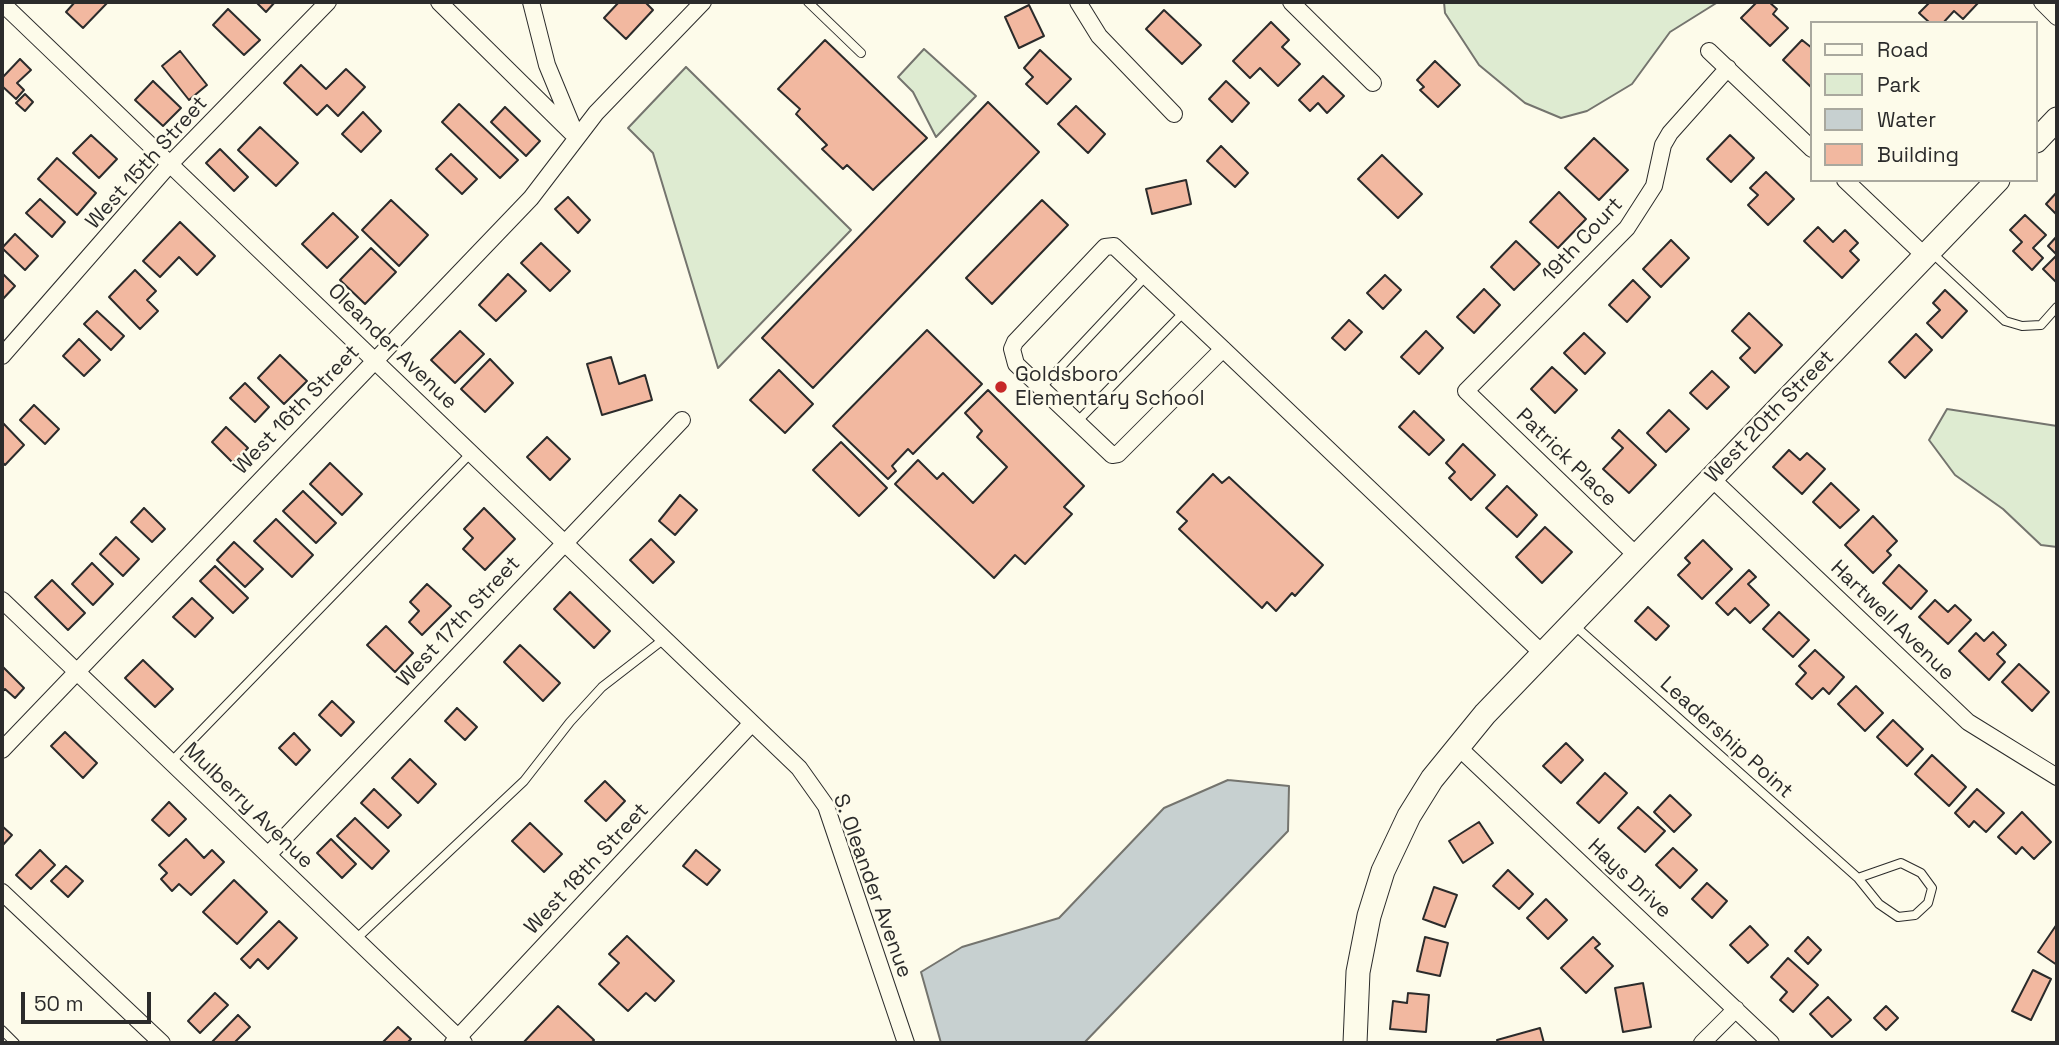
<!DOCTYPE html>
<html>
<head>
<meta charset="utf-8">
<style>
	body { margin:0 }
	#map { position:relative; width:2059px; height:1045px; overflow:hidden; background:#fdfbea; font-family:"Space Grotesk",sans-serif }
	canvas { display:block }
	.frame { position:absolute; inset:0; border:4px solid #2b2b2b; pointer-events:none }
	.legend { position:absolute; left:1810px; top:21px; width:228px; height:161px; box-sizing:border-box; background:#fdfbea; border:2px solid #a9a89e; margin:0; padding:9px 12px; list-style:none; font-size:21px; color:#2b2b2b }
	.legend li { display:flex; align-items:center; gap:14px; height:35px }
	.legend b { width:35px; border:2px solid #a9a89e }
	.scale { position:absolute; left:21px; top:992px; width:130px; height:32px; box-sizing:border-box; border:4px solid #2b2b2b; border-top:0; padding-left:9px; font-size:21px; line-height:24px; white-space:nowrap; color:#2b2b2b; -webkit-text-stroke:5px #fdfbea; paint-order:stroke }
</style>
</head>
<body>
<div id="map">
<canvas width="2059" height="1045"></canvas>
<div class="frame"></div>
<ul class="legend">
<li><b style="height:9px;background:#fdfbea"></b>Road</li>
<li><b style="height:19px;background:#deebd1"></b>Park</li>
<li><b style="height:19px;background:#c7d0d0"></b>Water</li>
<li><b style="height:19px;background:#f2b8a0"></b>Building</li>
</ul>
<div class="scale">50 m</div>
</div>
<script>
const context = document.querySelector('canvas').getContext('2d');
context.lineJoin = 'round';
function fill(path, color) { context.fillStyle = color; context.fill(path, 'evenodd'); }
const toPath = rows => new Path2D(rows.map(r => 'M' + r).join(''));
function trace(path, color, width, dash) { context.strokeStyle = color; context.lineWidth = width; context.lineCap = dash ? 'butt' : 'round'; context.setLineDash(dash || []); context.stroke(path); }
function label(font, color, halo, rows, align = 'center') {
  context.font = font + ' "Space Grotesk",sans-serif'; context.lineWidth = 5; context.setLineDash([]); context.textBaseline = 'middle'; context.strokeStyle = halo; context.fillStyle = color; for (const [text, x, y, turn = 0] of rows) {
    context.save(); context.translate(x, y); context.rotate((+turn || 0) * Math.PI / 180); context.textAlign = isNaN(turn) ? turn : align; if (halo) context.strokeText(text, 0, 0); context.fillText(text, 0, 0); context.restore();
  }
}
const green = toPath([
	[1444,2,1718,2,1670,32,1632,84,1587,111,1561,118,1525,103,1479,65,1445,13,1444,2],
	[924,49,976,96,936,137,913,92,898,77,924,49],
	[686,67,851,230,718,368,653,153,628,128,686,67],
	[1947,409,2057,426,2057,547,2041,545,2003,509,1955,475,1929,440,1947,409]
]);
const water = toPath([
	[1228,780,1289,786,1288,831,1084,1043,941,1043,921,972,962,947,1059,918,1164,808,1228,780]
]);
const building = toPath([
	[75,2,108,2,83,28,66,12,75,2],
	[256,2,275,2,266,12,256,2],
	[619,2,645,2,653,10,626,39,604,18,619,2],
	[1757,2,1769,2,1777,9,1773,14,1788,28,1770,46,1741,18,1757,2],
	[1930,2,1977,2,1978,3,1963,19,1954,11,1943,23,1930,23,1919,13,1930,2],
	[1029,5,1044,36,1019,48,1005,17,1029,5],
	[228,9,260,40,244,55,213,25,228,9],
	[1164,10,1201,45,1182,64,1146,29,1164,10],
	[1271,22,1289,40,1282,47,1300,64,1278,86,1260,68,1250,78,1233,61,1271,22],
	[825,40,927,138,873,190,847,165,843,169,822,149,827,145,796,114,800,109,778,89,825,40],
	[1802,40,1812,48,1812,88,1783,60,1802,40],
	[1040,50,1071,79,1047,104,1026,84,1033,77,1024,68,1040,50],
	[180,51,207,85,189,100,162,66,180,51],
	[20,59,31,70,17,83,24,90,16,99,2,86,2,78,20,59],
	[1435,61,1460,85,1438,107,1420,90,1424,87,1417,80,1435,61],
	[301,65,326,89,346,69,365,87,338,116,327,105,317,115,284,83,301,65],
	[1323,76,1344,96,1327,113,1318,103,1310,111,1299,100,1323,76],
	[153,81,181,108,163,126,135,100,153,81],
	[1226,81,1249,103,1232,122,1209,99,1226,81],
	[25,94,33,102,25,111,16,103,25,94],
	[988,102,1039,152,813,388,762,338,988,102],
	[459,104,518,160,500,178,442,122,459,104],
	[1076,106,1105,134,1088,153,1058,124,1076,106],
	[505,107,540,141,526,156,491,122,505,107],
	[363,112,381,131,361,152,342,134,363,112],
	[260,127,298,163,276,186,238,150,260,127],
	[91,135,117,159,99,178,73,153,91,135],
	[1730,135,1754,158,1731,182,1707,159,1730,135],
	[1594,138,1628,170,1599,200,1565,168,1594,138],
	[1221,146,1248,173,1235,187,1207,161,1221,146],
	[220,149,248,177,234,191,206,163,220,149],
	[451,154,477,179,462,194,436,169,451,154],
	[1382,155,1422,194,1398,218,1358,179,1382,155],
	[57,158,96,193,77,215,38,179,57,158],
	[1766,172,1794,199,1768,225,1748,205,1758,195,1750,188,1766,172],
	[1186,180,1191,204,1152,214,1146,189,1186,180],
	[1559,192,1586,219,1558,248,1530,222,1559,192],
	[2057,192,2057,215,2046,204,2057,192],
	[568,197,590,220,578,233,555,209,568,197],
	[40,199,65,222,52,237,26,213,40,199],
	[391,200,428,235,399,266,362,230,391,200],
	[1042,200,1068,225,992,304,966,278,1042,200],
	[333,213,358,237,327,268,302,244,333,213],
	[2025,215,2046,235,2033,248,2043,258,2032,270,2013,251,2022,242,2010,230,2025,215],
	[180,222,215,256,197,275,179,257,160,277,143,261,180,222],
	[1818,227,1833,242,1845,230,1858,243,1850,251,1859,260,1842,278,1804,241,1818,227],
	[15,234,38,256,25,270,2,248,15,234],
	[2057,236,2057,283,2043,269,2057,255,2048,246,2057,236],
	[1671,240,1689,258,1661,287,1643,269,1671,240],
	[1516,241,1540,264,1514,290,1491,267,1516,241],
	[541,243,570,271,550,291,521,263,541,243],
	[371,248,396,272,365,304,340,280,371,248],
	[135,270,156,291,147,300,158,311,140,329,109,297,135,270],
	[2,273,15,286,2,300,2,273],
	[508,274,526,291,496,321,479,305,508,274],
	[1385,275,1401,290,1383,309,1367,293,1385,275],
	[1633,280,1650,297,1627,322,1609,305,1633,280],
	[1484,289,1500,305,1474,333,1457,317,1484,289],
	[1945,290,1967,311,1942,338,1927,323,1940,310,1933,303,1945,290],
	[97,311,124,336,111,350,84,324,97,311],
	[1749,313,1782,345,1755,373,1740,358,1750,348,1732,331,1749,313],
	[1349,320,1362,332,1345,350,1332,338,1349,320],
	[927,330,982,384,913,454,908,449,892,466,896,471,888,479,833,426,927,330],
	[460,331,484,354,455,383,431,360,460,331],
	[1426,331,1443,348,1419,374,1401,357,1426,331],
	[1584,333,1605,353,1585,374,1564,353,1584,333],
	[1916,334,1932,350,1905,378,1889,362,1916,334],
	[79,339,100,360,84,376,63,356,79,339],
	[280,355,307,381,284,404,258,378,280,355],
	[611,357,619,384,645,375,652,400,602,415,587,364,611,357],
	[490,359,513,383,485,412,461,389,490,359],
	[1552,367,1577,390,1555,413,1531,389,1552,367],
	[779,370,813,404,785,433,750,400,779,370],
	[1712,371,1729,387,1707,409,1690,393,1712,371],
	[245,383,269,407,255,422,230,398,245,383],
	[988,390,1084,486,1064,507,1072,514,1025,564,1015,555,994,578,895,484,918,460,937,479,943,473,973,503,1007,467,977,437,982,431,965,413,988,390],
	[34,405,59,429,45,444,20,420,34,405],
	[1669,410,1689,429,1666,452,1647,433,1669,410],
	[1414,411,1444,440,1429,455,1399,427,1414,411],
	[2,422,24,445,5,465,2,462,2,422],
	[226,427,248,448,233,463,212,442,226,427],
	[1619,430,1656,465,1629,493,1603,469,1623,448,1612,438,1619,430],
	[547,437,570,459,550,480,527,457,547,437],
	[841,442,887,488,859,516,813,470,841,442],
	[1463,444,1495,475,1471,500,1449,478,1455,472,1446,463,1463,444],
	[1789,450,1800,460,1807,453,1825,469,1802,494,1773,467,1789,450],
	[330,463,362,494,342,515,310,484,330,463],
	[1213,474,1222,483,1229,477,1323,565,1295,596,1292,593,1276,611,1267,602,1262,608,1179,529,1187,521,1177,512,1213,474],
	[1831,483,1859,510,1840,528,1813,502,1831,483],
	[1507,486,1537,515,1517,537,1486,508,1507,486],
	[303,491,336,523,316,543,283,511,303,491],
	[680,495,697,510,675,535,659,521,680,495],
	[144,508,165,529,152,542,131,522,144,508],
	[484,508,515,539,485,570,463,549,473,538,464,529,484,508],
	[1873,516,1897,541,1887,551,1891,555,1873,573,1845,545,1873,516],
	[276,519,313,555,292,577,254,541,276,519],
	[1545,527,1572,552,1542,583,1516,557,1545,527],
	[116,537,139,559,123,576,100,554,116,537],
	[651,539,674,562,653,583,630,560,651,539],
	[1703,540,1732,569,1702,599,1678,575,1690,563,1685,558,1703,540],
	[234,542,263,569,245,587,217,560,234,542],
	[92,563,113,584,93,605,72,584,92,563],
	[1899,565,1927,591,1911,609,1883,583,1899,565],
	[215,566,248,598,233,613,200,581,215,566],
	[1749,570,1756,577,1748,584,1769,605,1750,623,1735,608,1728,615,1716,603,1749,570],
	[52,580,85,613,68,630,35,597,52,580],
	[427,584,451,606,422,635,409,622,419,611,410,602,427,584],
	[570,592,610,631,594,648,554,609,570,592],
	[192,598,213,618,195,637,173,617,192,598],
	[1935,600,1948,612,1955,605,1971,620,1948,644,1919,617,1935,600],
	[1648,607,1669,626,1656,640,1635,621,1648,607],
	[1779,612,1809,640,1793,657,1763,629,1779,612],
	[386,626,413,653,395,672,367,645,386,626],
	[1993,632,2006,645,1997,654,2005,662,1989,680,1959,651,1976,633,1984,641,1993,632],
	[520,645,560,683,543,701,504,662,520,645],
	[1815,650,1844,677,1829,694,1823,688,1812,699,1796,684,1806,673,1799,666,1815,650],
	[143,660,173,689,155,707,125,678,143,660],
	[2019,664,2049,692,2032,711,2002,682,2019,664],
	[2,666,24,688,15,698,5,689,2,692,2,666],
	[1856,686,1883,713,1865,731,1838,704,1856,686],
	[332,701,354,722,341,736,319,715,332,701],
	[457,708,477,727,465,740,445,721,457,708],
	[1893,720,1923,749,1907,766,1877,737,1893,720],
	[65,732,97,763,83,778,51,746,65,732],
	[294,733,310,750,296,765,279,748,294,733],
	[1566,743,1583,760,1561,783,1543,766,1566,743],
	[1932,755,1966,787,1949,806,1915,774,1932,755],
	[410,759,436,784,418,803,392,778,410,759],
	[1605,773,1627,793,1599,823,1577,803,1605,773],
	[605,781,625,801,606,821,585,801,605,781],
	[374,789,401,815,388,828,361,803,374,789],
	[1977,789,2004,813,1986,832,1974,821,1969,827,1955,813,1977,789],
	[1670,795,1691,815,1674,832,1654,812,1670,795],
	[169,802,186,819,169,836,152,820,169,802],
	[1638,807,1665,831,1645,852,1618,828,1638,807],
	[2022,812,2051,842,2034,859,2022,847,2016,854,1998,837,2022,812],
	[355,818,389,851,372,869,337,836,355,818],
	[1479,822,1493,843,1463,863,1449,841,1479,822],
	[530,823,562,854,544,872,512,841,530,823],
	[2,826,12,835,2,846,2,826],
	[186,839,204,858,212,850,224,862,191,895,179,884,172,891,161,879,167,873,159,865,186,839],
	[331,839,356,864,342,878,317,853,331,839],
	[1673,848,1697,870,1680,888,1656,865,1673,848],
	[40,850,55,865,31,889,16,875,40,850],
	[696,850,720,870,707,885,683,866,696,850],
	[66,866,83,881,68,897,51,881,66,866],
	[1508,870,1533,894,1519,909,1493,886,1508,870],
	[234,880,267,912,237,944,203,912,234,880],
	[1707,883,1727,901,1712,918,1692,899,1707,883],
	[1434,887,1457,895,1445,927,1423,919,1434,887],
	[1546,899,1567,920,1548,939,1527,918,1546,899],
	[279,921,297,938,268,969,258,959,250,968,241,959,279,921],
	[2057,924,2057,965,2038,952,2057,924],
	[1750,926,1768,945,1748,963,1730,945,1750,926],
	[627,936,674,981,655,1001,646,993,628,1011,599,984,619,963,609,954,627,936],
	[1425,937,1448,943,1440,976,1417,971,1425,937],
	[1593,937,1600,944,1595,948,1613,966,1586,993,1561,968,1593,937],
	[1808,937,1821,950,1808,964,1795,951,1808,937],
	[1788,958,1818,985,1793,1012,1780,1000,1787,992,1771,977,1788,958],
	[2033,970,2051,979,2031,1020,2012,1011,2033,970],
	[1643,983,1651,1027,1623,1032,1615,988,1643,983],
	[215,993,228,1005,200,1033,188,1021,215,993],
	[1408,993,1429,995,1426,1032,1390,1029,1393,1001,1407,1003,1408,993],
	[1828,997,1851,1020,1832,1037,1810,1014,1828,997],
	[558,1006,594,1040,591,1043,523,1043,558,1006],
	[1886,1006,1898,1018,1886,1030,1874,1018,1886,1006],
	[238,1015,250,1027,234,1043,211,1043,238,1015],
	[398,1027,411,1039,407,1043,382,1043,398,1027],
	[1540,1028,1544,1043,1498,1043,1497,1040,1540,1028]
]);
const lane = toPath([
	[808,2,861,53],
	[1931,252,2005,321,2022,326,2041,325,2057,307],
	[1041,388,1146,276],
	[1077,422,1184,312],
	[1574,625,1858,878,1879,904,1898,917,1915,915,1928,903,1932,888,1921,873,1901,863,1858,878],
	[171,762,471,453],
	[356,939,524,781,570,722,602,687,664,639],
	[2,1030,15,1043]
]);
const street = toPath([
	[439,2,576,137],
	[531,2,547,65,573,128],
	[1078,2,1099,36,1174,114],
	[1291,2,1373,83],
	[2042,2,2057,17],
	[2,3,799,768,826,806,906,1043],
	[1709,51,1812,149],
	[1845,180,1925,256],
	[1223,349,1118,454,1112,455,1016,364,1012,349,1015,342,1105,247,1114,246,1223,349,1543,654],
	[2,356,169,165,328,2],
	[1711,478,1968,722,2057,777],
	[1636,555,1466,391,1627,228,1654,186,1663,145,1670,133,1728,68],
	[2,600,464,1043],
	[1457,746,1771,1043],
	[2,750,531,198,596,113,703,2],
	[268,855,682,420],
	[2,892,162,1043],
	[453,1043,752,723],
	[1702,1043,1736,1009]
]);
const secondary = toPath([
	[2036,141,2057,119],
	[1355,1043,1358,972,1369,916,1383,871,1409,816,1432,779,1485,714,1998,180]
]);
const markers = [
	[1001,387,7,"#c62828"]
];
const streetNames = [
	["West 15th Street",147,163,-48],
	["19th Court",1583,240,-47],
	["Oleander Avenue",392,347,44],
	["West 16th Street",297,410,-46],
	["West 20th Street",1770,417,-46],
	["Patrick Place",1566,458,44],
	["Hartwell Avenue",1892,621,44],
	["West 17th Street",459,622,-47],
	["Leadership Point",1726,738,42],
	["Mulberry Avenue",248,806,44],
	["West 18th Street",587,869,-47],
	["Hays Drive",1629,879,43],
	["S. Oleander Avenue",872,886,70]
];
const poiNames = [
	["Goldsboro",1015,375],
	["Elementary School",1015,399]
];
fill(green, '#deebd1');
trace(green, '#74746e', 2);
fill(water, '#c7d0d0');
trace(water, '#74746e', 2);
fill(building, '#f2b8a0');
trace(building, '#2b2b2b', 2);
trace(lane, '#2b2b2b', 10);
trace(street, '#2b2b2b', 18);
trace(secondary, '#2b2b2b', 25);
trace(lane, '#fdfbea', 8);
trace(street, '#fdfbea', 16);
trace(secondary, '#fdfbea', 23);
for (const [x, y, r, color] of markers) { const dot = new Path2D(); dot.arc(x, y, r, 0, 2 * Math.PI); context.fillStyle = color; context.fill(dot); trace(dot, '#fdfbea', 2.5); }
label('21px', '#2b2b2b', '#fdfbea', streetNames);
label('21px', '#2b2b2b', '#fdfbea', poiNames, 'left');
</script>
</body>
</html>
